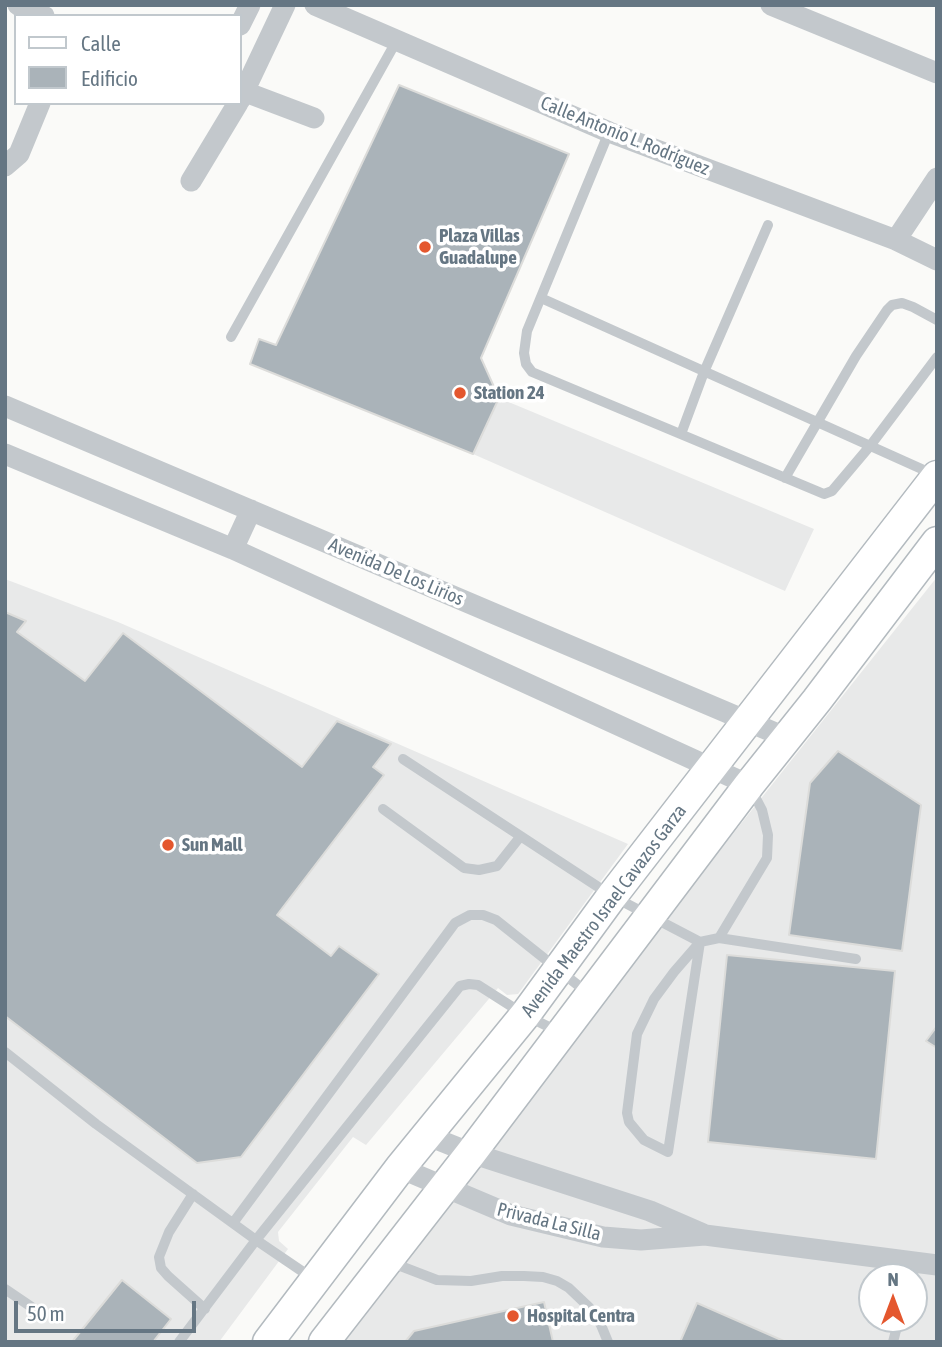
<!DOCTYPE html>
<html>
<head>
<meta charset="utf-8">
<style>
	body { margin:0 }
	#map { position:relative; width:942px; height:1347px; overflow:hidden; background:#fafaf8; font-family:"Asap Condensed",sans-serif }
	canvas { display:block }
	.frame { position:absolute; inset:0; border:7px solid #657683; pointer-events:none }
	.legend { position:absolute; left:14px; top:14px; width:228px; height:91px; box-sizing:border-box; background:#fff; border:2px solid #c1c8cd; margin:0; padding:9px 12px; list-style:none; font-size:21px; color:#657683 }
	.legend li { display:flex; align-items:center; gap:14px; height:35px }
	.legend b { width:35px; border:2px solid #c1c8cd }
	.north { position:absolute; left:858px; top:1263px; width:70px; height:70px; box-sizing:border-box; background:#fff; border:2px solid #c1c8cd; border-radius:50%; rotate:0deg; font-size:19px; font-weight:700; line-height:28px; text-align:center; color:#657683 }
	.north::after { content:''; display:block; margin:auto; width:24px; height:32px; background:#e4572e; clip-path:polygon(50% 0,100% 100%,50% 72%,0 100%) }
	.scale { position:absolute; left:14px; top:1301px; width:182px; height:32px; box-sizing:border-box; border:4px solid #657683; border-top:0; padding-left:9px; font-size:21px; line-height:24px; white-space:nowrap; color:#657683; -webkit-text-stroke:5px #fff; paint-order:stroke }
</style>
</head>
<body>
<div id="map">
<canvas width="942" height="1347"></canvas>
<div class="frame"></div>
<ul class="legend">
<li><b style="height:9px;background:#fff"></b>Calle</li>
<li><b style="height:19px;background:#aab3b9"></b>Edificio</li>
</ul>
<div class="north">N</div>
<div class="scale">50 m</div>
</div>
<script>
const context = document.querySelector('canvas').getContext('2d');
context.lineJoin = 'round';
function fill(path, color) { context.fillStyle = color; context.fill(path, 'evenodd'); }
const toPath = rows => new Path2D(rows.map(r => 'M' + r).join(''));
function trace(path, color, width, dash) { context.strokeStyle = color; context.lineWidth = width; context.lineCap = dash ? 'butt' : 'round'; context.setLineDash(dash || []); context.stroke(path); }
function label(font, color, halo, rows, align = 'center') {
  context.font = font + ' "Asap Condensed",sans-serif'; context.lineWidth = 7; context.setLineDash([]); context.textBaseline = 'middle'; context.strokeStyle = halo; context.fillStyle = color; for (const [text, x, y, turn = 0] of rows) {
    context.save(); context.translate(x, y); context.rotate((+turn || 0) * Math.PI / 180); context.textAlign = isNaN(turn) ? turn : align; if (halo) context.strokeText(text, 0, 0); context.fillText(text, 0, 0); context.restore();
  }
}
const built = toPath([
	[499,398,814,529,785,591,473,454],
	[937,577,937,1342,329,1342],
	[872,1277,914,1277,914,1319,872,1319],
	[5,579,118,622,628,844,518,994,507,995,498,988,366,1145,353,1137,278,1232,279,1241,288,1249,219,1342,5,1342]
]);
const building = toPath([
	[399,85,569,154,481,358,499,398,473,454,250,364,259,339,276,345,399,85],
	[5,612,26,621,17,632,85,681,123,633,302,767,337,721,391,744,373,767,384,775,277,915,331,956,339,946,379,974,241,1157,197,1163,5,1016,5,612],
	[838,751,921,805,902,951,789,935,810,783,838,751],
	[727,955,895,971,876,1159,708,1142,727,955],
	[937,1026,937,1048,926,1041,937,1026],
	[122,1280,171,1319,153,1342,72,1342,122,1280],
	[544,1302,553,1342,405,1342,414,1331,544,1302],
	[697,1303,786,1342,680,1342,697,1303]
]);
const service = toPath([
	[609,132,527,331,524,353,526,364,532,372,824,494,832,491,870,446,937,357],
	[541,298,935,475],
	[231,337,397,40],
	[681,434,704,372,768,225],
	[785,478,856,356,887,310,892,305,902,303,913,307,937,320],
	[403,759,612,896,700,942,668,1152,644,1140,629,1122,627,1113,637,1034,654,999,674,972,700,942,719,938,767,858,768,835,762,810,750,787],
	[383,809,464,868,479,870,497,866,520,837],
	[719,938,856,959],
	[5,1052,96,1124,256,1240,312,1278],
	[193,1194,169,1232,159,1257,161,1268,168,1276,205,1309],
	[233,1223,455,923,470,915,483,915,496,920,589,994],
	[390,1262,437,1280,471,1281,502,1276,524,1276,543,1277,557,1281,569,1288,589,1307,601,1325,608,1342],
	[912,1277,916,1263],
	[5,1289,33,1308],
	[179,1342,256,1240,460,986,469,984,478,985,525,1015,561,1033],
	[893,1342,899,1319]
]);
const minor = toPath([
	[18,5,44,16],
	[315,5,609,132,896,240,937,260],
	[771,5,937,73],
	[240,25,250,5],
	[240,90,314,118],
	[240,100,285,5],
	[5,166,19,154,40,103],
	[191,181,238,103],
	[896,240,937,178],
	[5,406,787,738],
	[5,454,233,549,749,785],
	[233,549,251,510],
	[426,1135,471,1153,650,1211,703,1234],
	[400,1168,511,1215,603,1237,641,1240,705,1235,937,1265]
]);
const secondary = toPath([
	[268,1342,400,1168,525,1015,612,896,937,476],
	[324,1342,471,1153,749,785,817,700,937,542]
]);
const markers = [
	[425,247,7,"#e4572e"],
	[460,393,7,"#e4572e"],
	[168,845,7,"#e4572e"],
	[513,1316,7,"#e4572e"]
];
const streetNames = [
	["Calle Antonio L. Rodríguez",625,136,22],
	["Avenida De Los Lirios",396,572,23],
	["Avenida Maestro Israel Cavazos Garza",604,911,-53],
	["Privada La Silla",549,1222,14]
];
const poiNames = [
	["Plaza Villas",439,236],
	["Guadalupe",439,258],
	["Station 24",474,393],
	["Sun Mall",182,845],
	["Hospital Centra",527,1316]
];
fill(built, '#e8e9e9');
fill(building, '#aab3b9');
trace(building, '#dcdcda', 2);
trace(secondary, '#b3babf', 33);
trace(service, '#c3c8cc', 10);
trace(minor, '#c3c8cc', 21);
trace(secondary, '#fff', 30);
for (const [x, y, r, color] of markers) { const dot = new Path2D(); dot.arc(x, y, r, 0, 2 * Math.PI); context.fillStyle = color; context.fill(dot); trace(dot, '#fff', 2.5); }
label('19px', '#657683', '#fff', streetNames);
label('bold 19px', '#657683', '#fff', poiNames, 'left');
</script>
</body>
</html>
